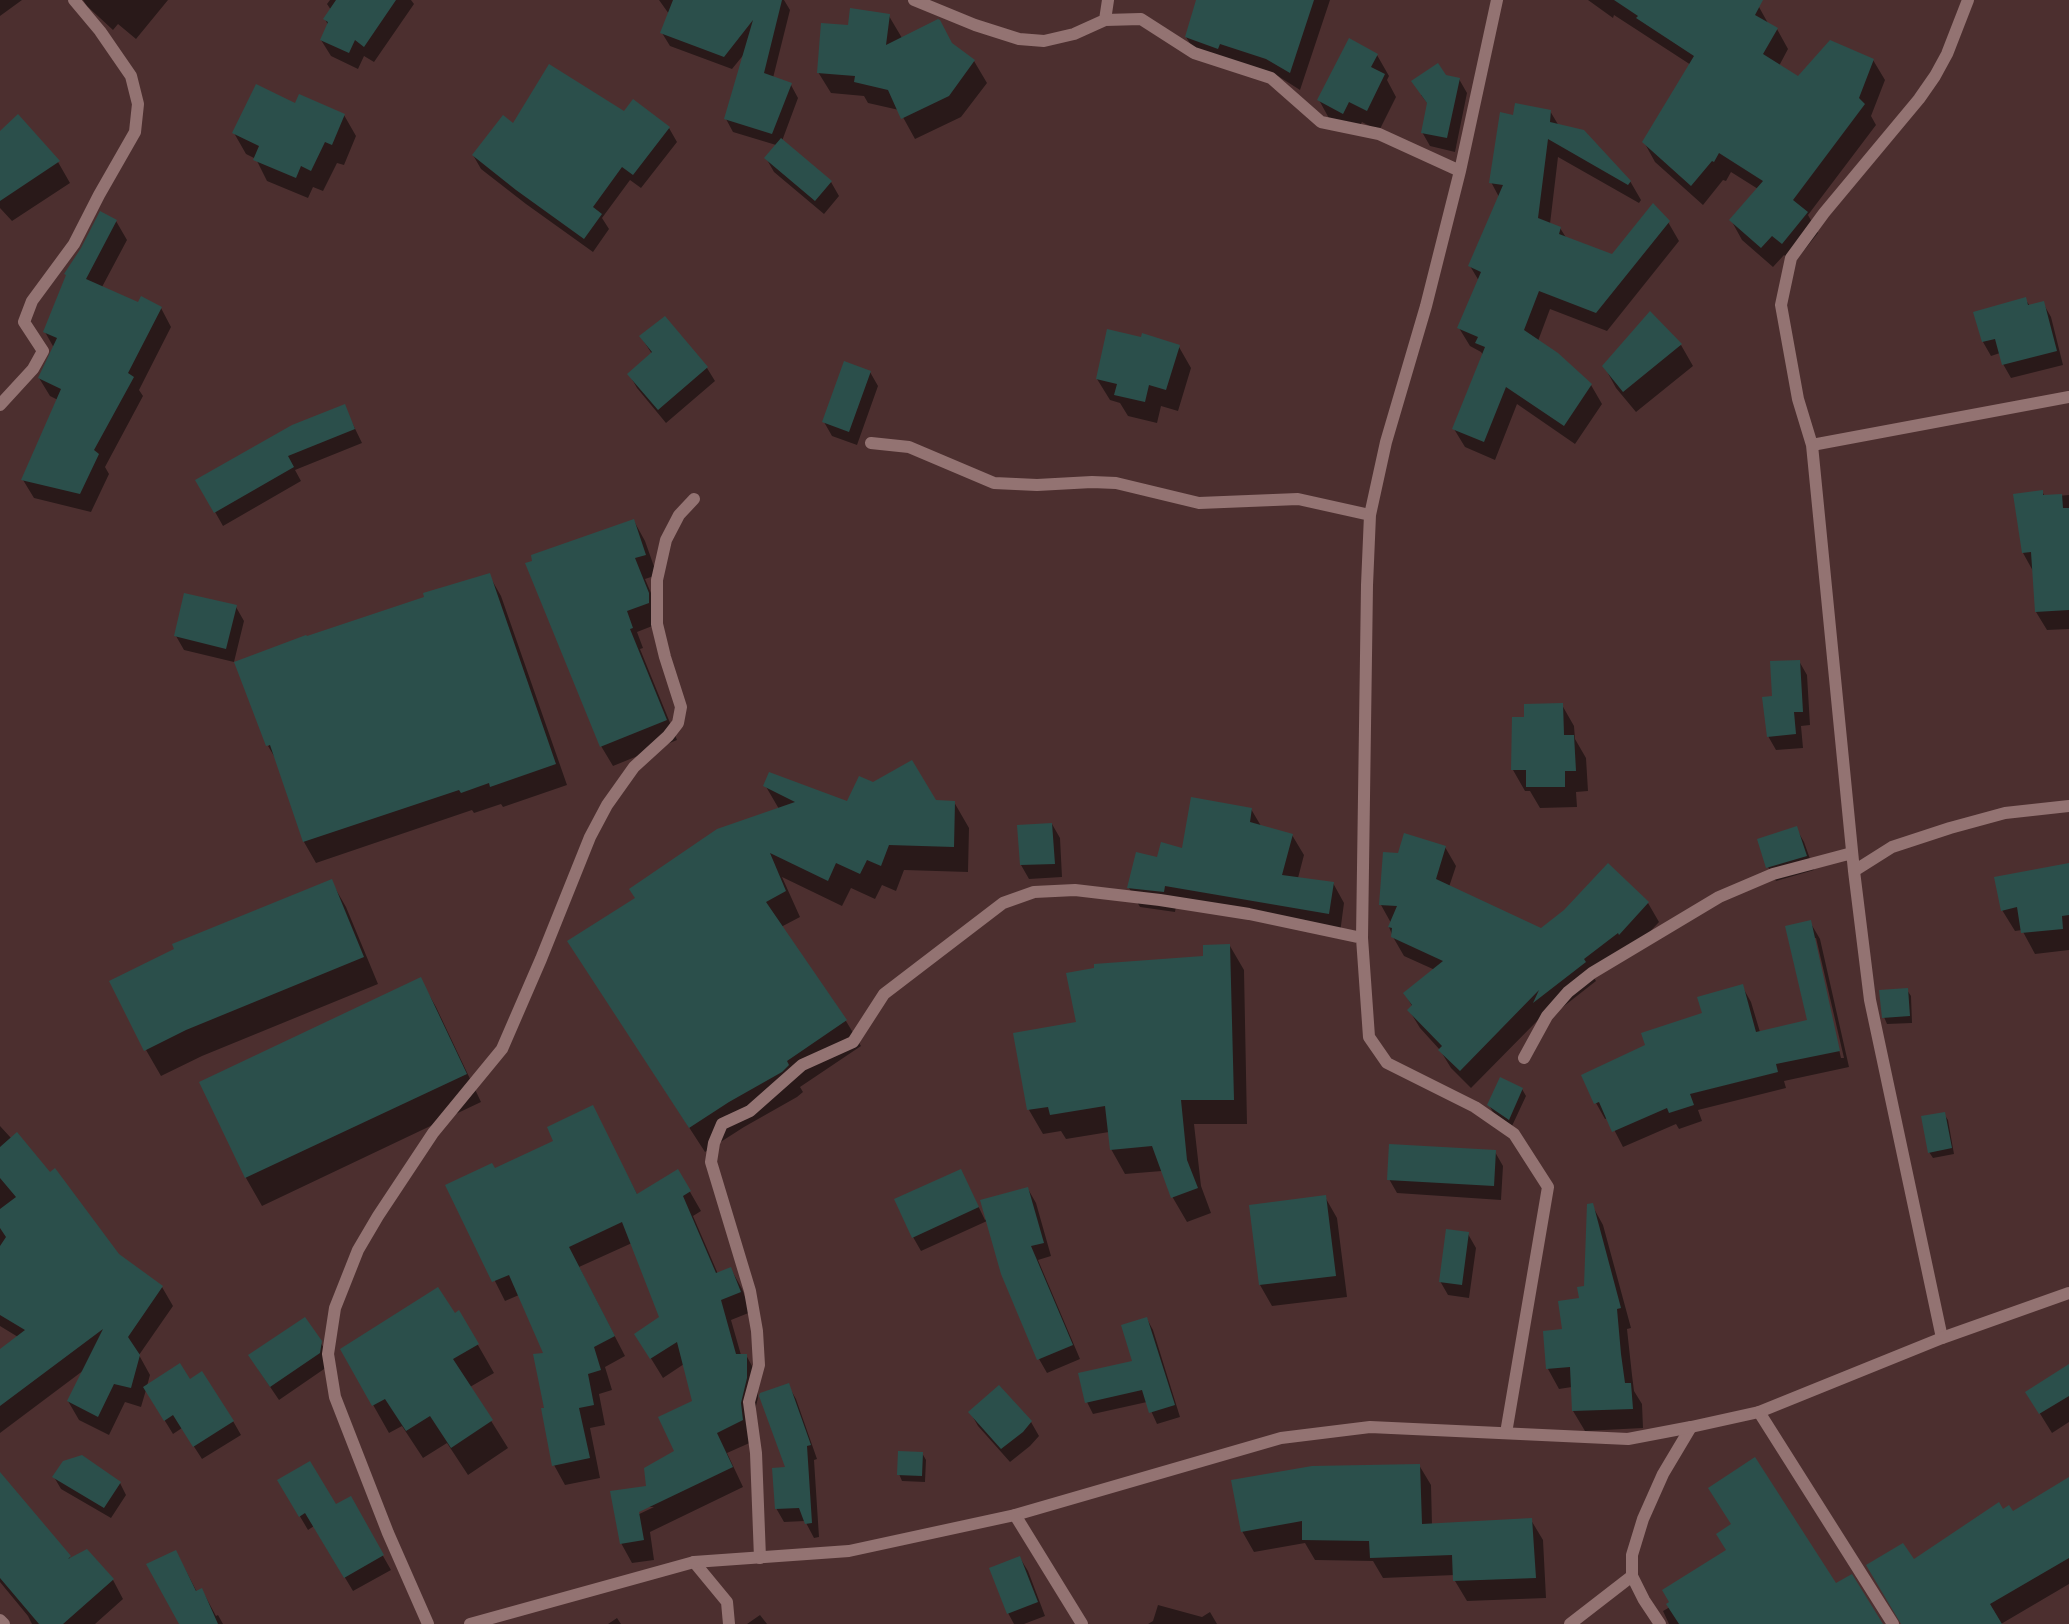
<!DOCTYPE html>
<html>
<head>
<meta charset="utf-8">
<style>
	body { margin:0 }
	canvas { display:block; background:#4c2f2f }
</style>
</head>
<body>
<canvas width="2069" height="1624"></canvas>
<script>
const context = document.querySelector('canvas').getContext('2d');
context.lineJoin = 'round';
function fill(path, color) { context.fillStyle = color; context.fill(path, 'evenodd'); }
const toPath = rows => new Path2D(rows.map(r => 'M' + r).join(''));
function trace(path, color, width, dash) { context.strokeStyle = color; context.lineWidth = width; context.lineCap = dash ? 'butt' : 'round'; context.setLineDash(dash || []); context.stroke(path); }
const shadow = toPath([
	[0,0,22,0,0,16],
	[83,0,168,0,136,39,118,24,113,30,87,6],
	[330,0,411,0,414,4,374,62,364,56,358,69,331,56,321,40,328,25,325,19,331,10,327,4],
	[659,0,784,0,790,10,773,78,791,85,798,98,782,141,831,182,839,196,824,214,774,172,766,158,776,145,733,132,726,119,745,53,732,69,670,46,662,33,669,14],
	[1198,0,1330,0,1300,90,1278,76,1197,55,1186,37],
	[1588,0,1747,0,1759,7,1769,25,1777,29,1788,49,1779,66,1798,78,1873,60,1885,80,1871,116,1876,125,1808,215,1818,233,1794,263,1784,255,1773,267,1742,240,1731,220,1758,189,1731,172,1726,181,1723,180,1703,205,1655,162,1644,142,1691,65,1614,15,1613,18],
	[889,16,902,38,951,44,974,61,987,83,961,117,915,139,899,110,868,103,864,96,831,93,818,72,849,27],
	[1377,55,1389,76,1387,80,1396,97,1379,131,1362,122,1355,134,1331,122,1319,100],
	[1459,79,1467,93,1455,152,1430,146,1422,132,1428,104,1421,95],
	[296,105,344,115,356,136,344,165,337,163,323,191,313,187,308,198,267,181,256,159,246,154,234,133],
	[1550,111,1559,126,1630,181,1641,200,1639,203,1558,157,1550,224,1560,228,1567,239,1613,256,1668,222,1679,241,1607,331,1550,309,1538,341,1591,385,1602,404,1575,444,1517,404,1495,460,1465,447,1454,429,1483,355,1481,352,1470,346,1459,328,1479,281,1470,266,1499,197,1491,182,1514,116],
	[625,113,669,128,677,142,641,188,630,180,602,218,609,229,593,252,526,204,481,169,473,155,513,126],
	[18,117,58,162,70,183,12,221,0,208,0,133],
	[116,221,127,240,102,287,138,304,161,308,171,327,139,390,143,396,105,467,109,474,91,512,34,498,23,480,58,400,50,396,39,378,54,348,45,332],
	[2025,299,2030,306,2043,303,2051,317,2063,365,2011,378,2003,364,2000,353,1991,356,1983,342,1975,313],
	[641,337,707,368,715,381,666,423,637,388,629,374,652,354],
	[1681,345,1693,366,1636,412,1616,388,1604,366],
	[1179,347,1191,368,1178,411,1161,406,1157,423,1128,416,1120,403,1110,400,1097,379],
	[870,372,878,386,857,445,832,436,824,422],
	[344,406,362,443,295,470,301,481,223,526,197,480],
	[2042,491,2045,497,2069,495,2069,629,2047,630,2036,612,2033,571,2023,553],
	[634,521,645,541,657,575,645,579,660,614,660,623,637,632,643,648,640,649,677,740,613,766,601,746],
	[489,575,501,596,567,785,503,807,501,804,474,813,472,810,316,863,304,842,277,761,268,746],
	[236,607,244,621,234,662,184,650,176,636],
	[1799,661,1807,675,1810,725,1801,726,1803,748,1776,750,1768,736,1773,697],
	[1562,705,1574,726,1575,739,1586,758,1588,791,1576,792,1577,807,1540,808,1530,791,1525,791,1513,770],
	[765,785,848,803,954,802,969,828,968,872,904,870,896,891,882,885,875,899,851,888,842,906,782,877,800,917,781,927,846,1021,861,1046,800,1087,803,1092,797,1097,744,1127,705,1152,569,942,779,809],
	[1251,809,1261,826,1292,835,1304,855,1298,878,1333,883,1344,903,1340,933,1176,906,1175,912,1140,907,1129,888,1158,859,1183,849],
	[1052,824,1060,838,1062,877,1029,879,1021,865],
	[1796,828,1804,842,1814,870,1776,881,1768,867],
	[1445,847,1456,866,1449,887,1541,930,1565,912,1608,865,1648,903,1659,922,1631,952,1594,978,1596,981,1545,1021,1542,1016,1471,1088,1451,1068,1440,1050,1420,1028,1409,1010,1412,1006,1405,994,1435,970,1404,956,1393,937,1389,927,1391,923,1381,905,1399,855],
	[2069,864,2069,950,2035,954,2022,930,2015,931,2002,910],
	[331,881,346,907,378,984,202,1056,161,1076,146,1050,176,949],
	[1810,922,1820,939,1849,1067,1784,1081,1786,1088,1698,1110,1702,1121,1679,1129,1676,1124,1623,1147,1608,1118,1605,1119,1596,1103,1647,1046,1704,1014,1742,986,1751,1002,1760,1032,1809,1021],
	[1813,938,1816,938,1844,1058,1841,1058],
	[1230,946,1244,970,1247,1124,1194,1124,1201,1186,1211,1213,1187,1222,1173,1198,1162,1171,1125,1174,1111,1149,1109,1132,1066,1139,1061,1131,1043,1134,1029,1110,1077,1023],
	[420,979,436,1007,481,1102,262,1206,246,1178,201,1083],
	[1907,990,1911,996,1912,1023,1887,1024,1884,1017],
	[1522,1089,1526,1096,1512,1126,1493,1112,1489,1105],
	[592,1107,638,1196,678,1171,701,1211,693,1216,718,1274,731,1269,742,1289,751,1312,731,1320,741,1355,746,1355,757,1375,758,1398,752,1421,754,1441,727,1453,743,1487,650,1532,654,1560,632,1563,621,1543,612,1493,648,1487,645,1469,676,1451,660,1418,694,1401,684,1364,663,1378,636,1334,661,1318,632,1243,579,1267,625,1356,605,1367,612,1390,599,1394,605,1425,590,1428,600,1478,565,1485,554,1465,543,1409,545,1409,535,1356,545,1354,519,1295,505,1301,447,1186,492,1165,495,1170,555,1142,549,1128],
	[647,1507,654,1507,633,1517,632,1514],
	[1944,1114,1948,1120,1954,1154,1933,1158,1929,1152],
	[0,1126,118,1255,162,1287,173,1306,139,1355,150,1375,147,1386,190,1381,233,1421,241,1435,202,1459,182,1428,173,1434,146,1390,141,1407,125,1402,109,1435,79,1420,68,1401,84,1370,0,1433,0,1351,18,1337,0,1326],
	[1495,1152,1503,1166,1501,1200,1397,1193,1389,1179],
	[961,1171,985,1220,1028,1189,1036,1203,1051,1256,1038,1260,1080,1359,1047,1373,1039,1359,1002,1274,987,1221,921,1251,913,1237],
	[1325,1197,1337,1218,1347,1297,1272,1306,1260,1285,1250,1206],
	[1592,1205,1603,1225,1631,1328,1627,1329,1632,1375,1634,1391,1642,1404,1643,1428,1585,1431,1573,1411,1572,1387,1559,1389,1548,1369,1585,1288],
	[1468,1234,1476,1248,1469,1298,1448,1295,1440,1281],
	[459,1312,494,1373,470,1387,508,1448,468,1475,447,1443,423,1458,402,1426,389,1433,342,1350,454,1315],
	[1147,1319,1153,1330,1180,1417,1157,1424,1147,1402,1093,1414,1087,1402,1134,1362],
	[320,1342,329,1356,327,1367,279,1400,258,1369],
	[2069,1366,2069,1422,2052,1433,2039,1412],
	[788,1385,796,1399,817,1459,814,1460,819,1537,814,1538,805,1521,784,1522,776,1508,787,1468],
	[999,1387,1031,1422,1039,1436,1030,1446,1010,1462,978,1426,970,1412],
	[922,1453,926,1460,925,1482,902,1481,899,1474],
	[1419,1465,1431,1485,1432,1525,1531,1520,1543,1540,1546,1598,1467,1601,1455,1581,1455,1575,1383,1578,1373,1561,1315,1560,1305,1543,1254,1552,1242,1531],
	[0,1474,71,1559,113,1580,123,1599,95,1624,32,1624,28,1616,0,1582],
	[54,1477,120,1483,126,1495,111,1518,61,1489],
	[2069,1478,2069,1584,2001,1624,1902,1624,1913,1562,2003,1511,2013,1514],
	[279,1481,335,1506,350,1498,391,1570,353,1591,314,1526,308,1530],
	[176,1552,197,1592,202,1590,216,1616,218,1615,223,1624,181,1624],
	[1020,1558,1028,1571,1045,1616,1024,1624,1014,1624,1008,1613],
	[1835,1585,1881,1624,1669,1624,1663,1611,1670,1607],
	[1158,1605,1202,1617,1210,1612,1217,1624,1148,1624,1153,1621],
	[760,1615,767,1624,747,1624],
	[617,1618,621,1624,608,1624]
]);
const building = toPath([
	[336,0,396,0,364,47,355,40,349,53,320,40,328,22,323,19],
	[673,0,782,0,764,73,792,83,772,134,724,119,753,20,724,57,660,33],
	[1196,0,1314,0,1290,73,1266,59,1220,44,1218,49,1185,37],
	[1614,0,1763,0,1755,15,1778,28,1763,54,1798,76,1830,40,1874,59,1859,98,1865,104,1793,200,1808,212,1782,244,1772,236,1761,248,1729,220,1763,181,1719,153,1714,162,1712,161,1691,186,1642,142,1694,56,1636,18,1638,16],
	[850,8,890,14,886,45,938,19,940,20,952,43,975,60,949,96,901,119,888,90,854,82,855,76,817,73,821,23,848,25],
	[1349,38,1378,54,1371,67,1385,74,1367,111,1349,102,1343,114,1317,100],
	[1438,63,1446,75,1460,78,1447,138,1421,133,1427,103,1411,81],
	[549,64,624,111,633,99,670,127,633,175,622,167,593,207,602,214,584,239,516,190,472,155,503,115,513,123],
	[256,84,295,103,299,94,345,114,332,145,325,142,311,171,301,166,296,178,253,160,259,146,232,133],
	[1515,103,1551,110,1550,122,1584,130,1631,181,1628,185,1548,139,1538,218,1561,227,1559,234,1612,254,1653,203,1670,221,1596,313,1539,291,1524,330,1558,353,1592,384,1564,426,1506,387,1484,442,1452,429,1485,347,1475,343,1478,337,1457,328,1481,272,1468,266,1503,185,1489,183,1500,112,1513,115],
	[18,114,60,161,0,201,0,131],
	[781,138,832,181,815,201,764,158],
	[100,211,117,220,86,279,138,302,141,296,162,307,128,373,134,377,94,450,99,454,80,494,21,480,61,389,38,378,57,338,43,332,66,275,64,274,81,248],
	[2026,297,2028,305,2044,301,2057,351,2002,365,1995,339,1982,342,1973,312],
	[1650,311,1682,344,1623,392,1602,366],
	[665,316,708,367,658,410,627,374,652,352,639,336],
	[1107,329,1141,337,1142,333,1180,345,1166,390,1149,385,1145,402,1114,395,1117,384,1096,379],
	[844,361,871,371,849,432,822,422],
	[345,404,355,429,288,456,294,467,214,513,195,480,292,425],
	[2043,490,2043,495,2062,494,2063,508,2069,508,2069,610,2035,612,2031,552,2022,553,2013,494],
	[634,519,646,555,635,558,649,593,649,603,627,611,633,628,630,629,667,720,600,747,525,563,532,561,531,555],
	[490,573,556,764,490,787,489,783,461,793,459,790,303,842,270,745,266,746,234,662,306,635,307,636,424,597,423,593],
	[184,593,237,605,226,649,174,636],
	[1800,660,1803,712,1794,712,1796,734,1767,737,1762,697,1772,696,1770,661],
	[1563,703,1564,735,1574,735,1576,771,1565,771,1565,787,1526,787,1526,770,1511,770,1512,717,1524,717,1524,704],
	[912,760,936,800,955,801,954,847,889,845,881,866,867,860,860,874,836,863,828,881,770,853,786,891,766,902,847,1020,787,1061,789,1065,782,1072,729,1102,689,1128,567,941,635,898,629,889,717,829,795,802,763,786,769,772,847,801,859,776,873,782],
	[1191,797,1252,808,1250,822,1293,834,1282,875,1334,882,1329,914,1165,886,1164,892,1127,888,1136,852,1157,857,1161,842,1182,848],
	[1052,823,1055,864,1020,865,1017,825],
	[1797,826,1807,856,1766,868,1757,839],
	[1404,833,1446,846,1436,879,1541,928,1564,910,1608,863,1649,902,1619,935,1618,933,1584,959,1586,962,1533,1003,1539,990,1460,1071,1438,1050,1442,1046,1407,1010,1412,1005,1403,993,1443,961,1391,937,1392,928,1388,927,1397,906,1379,905,1383,852,1398,853],
	[2069,863,2069,915,2062,916,2063,929,2021,933,2017,907,2001,911,1994,877],
	[332,879,364,957,186,1030,144,1051,109,981,174,949,172,944],
	[1811,920,1840,1051,1776,1064,1778,1072,1690,1094,1694,1105,1669,1113,1667,1108,1612,1132,1599,1102,1594,1104,1581,1075,1645,1045,1641,1033,1702,1013,1697,997,1743,984,1756,1032,1807,1020,1785,926],
	[1230,944,1234,1100,1181,1100,1187,1160,1198,1188,1171,1198,1152,1146,1110,1150,1105,1106,1050,1115,1048,1107,1027,1110,1013,1033,1076,1022,1066,973,1094,968,1094,964,1203,956,1203,945],
	[421,977,467,1074,245,1178,199,1082],
	[1908,988,1910,1016,1882,1018,1879,990],
	[1500,1077,1523,1088,1509,1120,1487,1105],
	[593,1105,637,1194,678,1169,691,1191,683,1196,716,1273,731,1267,741,1292,721,1300,736,1354,747,1354,747,1378,741,1403,743,1420,717,1433,733,1467,639,1512,644,1540,620,1544,610,1491,646,1486,644,1468,674,1451,658,1417,692,1401,677,1342,650,1359,634,1334,659,1317,622,1222,569,1247,615,1336,594,1347,601,1370,588,1374,594,1405,579,1408,590,1458,552,1466,541,1408,544,1408,533,1354,543,1353,509,1275,492,1282,445,1185,492,1163,495,1168,553,1141,547,1127],
	[1945,1112,1952,1148,1928,1153,1921,1116],
	[17,1132,50,1172,55,1168,119,1254,163,1286,128,1337,140,1355,131,1388,114,1384,98,1417,67,1401,103,1329,0,1406,0,1349,25,1330,0,1315,0,1246,6,1237,0,1228,0,1209,16,1197,0,1178,0,1147],
	[1389,1144,1496,1150,1494,1186,1387,1180],
	[961,1169,979,1207,912,1238,894,1199],
	[1028,1187,1044,1243,1031,1246,1073,1345,1037,1360,1001,1274,980,1200],
	[1326,1195,1336,1276,1259,1285,1249,1205],
	[1593,1203,1621,1308,1617,1309,1621,1354,1625,1383,1631,1383,1633,1409,1572,1411,1570,1367,1546,1369,1543,1331,1562,1329,1558,1301,1579,1298,1577,1287,1584,1286,1587,1204],
	[1446,1229,1469,1232,1462,1285,1439,1282],
	[438,1287,455,1313,459,1310,479,1344,453,1359,493,1420,451,1448,430,1416,406,1431,385,1399,372,1406,340,1349],
	[305,1317,322,1341,320,1353,270,1387,248,1355],
	[1147,1317,1175,1405,1149,1413,1142,1390,1085,1403,1078,1373,1132,1361,1121,1325],
	[180,1363,190,1379,202,1371,234,1421,193,1447,173,1415,164,1421,143,1387],
	[2069,1364,2069,1396,2039,1414,2025,1392],
	[789,1383,811,1445,807,1446,812,1523,805,1524,799,1508,775,1509,772,1468,785,1467,759,1396,760,1393],
	[999,1385,1032,1421,1023,1432,1001,1449,968,1412],
	[898,1451,923,1452,922,1476,897,1475],
	[82,1455,121,1482,104,1508,52,1477,63,1461],
	[1755,1457,1836,1583,1852,1574,1883,1624,1679,1624,1666,1604,1669,1602,1662,1590,1726,1550,1716,1534,1731,1524,1708,1488],
	[310,1461,336,1504,351,1496,384,1555,344,1578,305,1513,299,1517,277,1480],
	[1420,1464,1422,1524,1532,1518,1536,1578,1453,1581,1452,1555,1370,1558,1369,1541,1302,1540,1302,1521,1241,1532,1231,1480,1312,1466],
	[0,1472,71,1556,68,1559,87,1549,114,1579,63,1624,39,1624,0,1578],
	[2069,1477,2069,1558,1990,1604,2002,1624,1901,1624,1866,1565,1903,1543,1914,1559,1999,1502,2003,1509,2009,1505,2013,1511],
	[176,1550,196,1591,202,1588,218,1624,179,1624,146,1564],
	[1020,1556,1038,1602,1007,1614,989,1568]
]);
const minor = toPath([
	[914,0,975,25,1019,39,1044,41,1074,34,1105,20,1141,19,1194,53,1271,78,1321,122,1379,134,1460,171],
	[1497,0,1460,171,1426,306,1386,442,1370,515,1367,585,1362,938,1369,1037,1387,1063,1475,1107,1514,1134,1548,1187,1506,1433],
	[1105,20,1108,0],
	[0,405,33,369,43,351,24,322,32,301,74,244,99,195,135,132,138,104,131,76,100,31,74,0],
	[871,443,909,447,994,483,1037,485,1092,482,1116,483,1199,503,1298,499,1370,515],
	[1812,445,2069,397],
	[1854,871,1892,847,1950,828,2005,813,2069,806],
	[1524,1058,1547,1016,1568,992,1592,973,1719,897,1773,874,1852,853],
	[1942,1338,1870,1000,1854,871,1812,445,1798,399,1781,305,1791,258,1824,213,1919,99,1935,76,1947,54,1968,0],
	[1759,1412,1893,1624],
	[1015,1515,1082,1624],
	[760,1558,756,1453,749,1402,759,1365,757,1331,750,1291,711,1162,714,1143,722,1124,750,1111,802,1065,853,1042,884,994,1003,903,1034,892,1075,890,1160,900,1249,914,1362,938],
	[694,1562,727,1602,729,1624],
	[0,1620,4,1624],
	[428,1624,388,1533,335,1397,328,1354,335,1308,358,1250,378,1216,433,1133,502,1049,541,959,590,837,607,805,634,767,668,736,678,723,681,707,665,657,657,624,657,580,666,540,679,515,694,499],
	[1570,1624,1632,1576],
	[1660,1624,1644,1600,1632,1576,1632,1555,1643,1519,1663,1474,1691,1427]
]);
const tertiary = toPath([
	[470,1624,694,1562,849,1551,1015,1515,1281,1438,1370,1427,1628,1439,1691,1427,1759,1412,1942,1338,2069,1293]
]);
fill(shadow, '#0007');
fill(building, '#2b4f4b');
trace(minor, '#937372', 12);
trace(tertiary, '#937372', 12);
</script>
</body>
</html>
